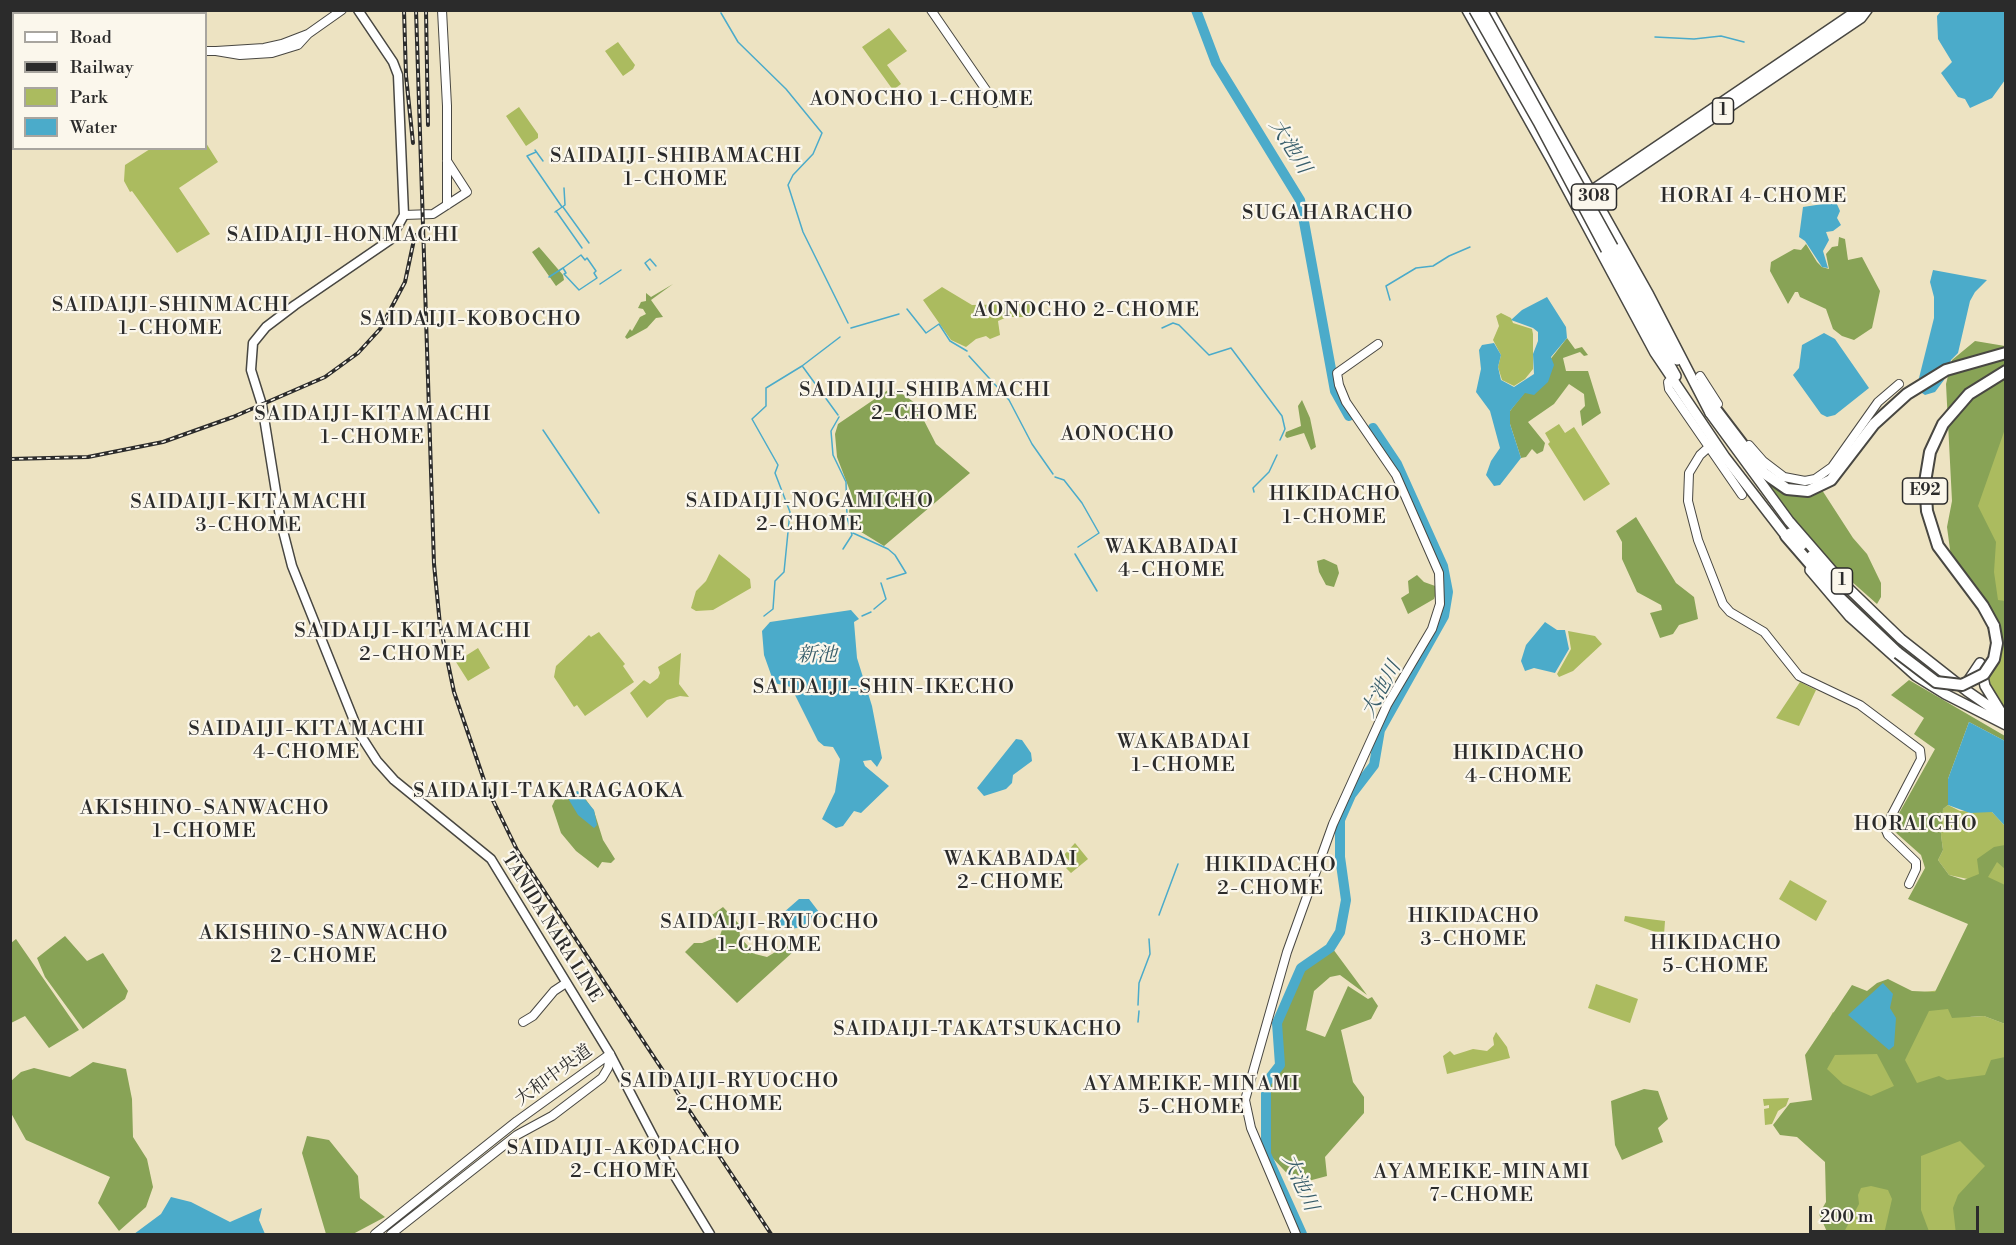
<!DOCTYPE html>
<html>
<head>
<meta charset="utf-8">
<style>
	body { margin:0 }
	#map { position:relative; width:2016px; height:1245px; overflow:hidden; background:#ede3c2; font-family:"Libre Bodoni",serif }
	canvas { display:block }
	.frame { position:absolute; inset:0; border:12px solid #2b2b2b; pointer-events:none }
	.legend { position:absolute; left:12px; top:12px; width:195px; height:138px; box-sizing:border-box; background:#fbf7ec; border:2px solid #a8a59f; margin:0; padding:8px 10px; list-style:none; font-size:18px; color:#2b2b2b }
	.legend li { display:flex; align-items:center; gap:12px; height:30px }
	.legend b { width:30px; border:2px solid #a8a59f }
	.scale { position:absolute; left:1809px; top:1206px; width:170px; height:27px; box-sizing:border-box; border:3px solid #2b2b2b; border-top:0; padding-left:8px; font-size:18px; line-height:21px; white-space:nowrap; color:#2b2b2b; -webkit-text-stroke:4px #fbf7ec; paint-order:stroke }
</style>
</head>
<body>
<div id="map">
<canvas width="2016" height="1245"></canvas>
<div class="frame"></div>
<ul class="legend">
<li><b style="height:8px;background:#fff"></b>Road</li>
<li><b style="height:8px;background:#2b2b2b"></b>Railway</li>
<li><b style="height:16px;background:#abbb5f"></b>Park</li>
<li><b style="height:16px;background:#4babca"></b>Water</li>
</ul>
<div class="scale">200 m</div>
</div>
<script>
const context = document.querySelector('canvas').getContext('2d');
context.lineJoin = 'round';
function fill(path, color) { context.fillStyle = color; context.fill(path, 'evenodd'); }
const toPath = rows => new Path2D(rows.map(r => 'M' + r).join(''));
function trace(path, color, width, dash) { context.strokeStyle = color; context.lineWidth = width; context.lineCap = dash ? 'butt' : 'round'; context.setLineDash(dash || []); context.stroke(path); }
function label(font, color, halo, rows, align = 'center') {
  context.font = font + ' "Libre Bodoni","Noto Serif JP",serif'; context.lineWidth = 4.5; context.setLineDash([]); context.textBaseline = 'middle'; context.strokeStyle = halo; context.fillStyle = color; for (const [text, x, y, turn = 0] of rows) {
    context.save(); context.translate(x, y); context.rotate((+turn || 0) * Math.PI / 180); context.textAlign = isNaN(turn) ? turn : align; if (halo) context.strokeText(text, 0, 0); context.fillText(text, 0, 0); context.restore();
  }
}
const green = toPath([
	[889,28,907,51,887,65,901,84,893,90,862,47],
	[618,42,635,65,633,69,623,76,605,51],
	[519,107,538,134,538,138,526,146,506,116],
	[206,143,218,162,179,188,210,234,177,253,132,191,130,192,124,181,125,165,150,149,206,148],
	[942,287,972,305,1028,304,1035,308,1033,317,1007,317,998,321,1000,335,990,339,986,336,976,339,966,347,951,340,923,300],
	[1501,313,1511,318,1513,323,1532,329,1533,334,1533,369,1525,379,1514,386,1502,380,1498,367,1501,355,1493,340,1499,326,1496,316],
	[2005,380,2005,709,1999,704,1987,681,2002,654,2002,636,1960,489],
	[1559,424,1565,433,1574,427,1610,484,1584,501,1548,444,1550,442,1545,433],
	[719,554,750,579,751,588,713,610,696,611,691,608,696,591,706,581],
	[1568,631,1595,636,1602,644,1573,671,1559,677,1557,674,1571,649],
	[599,632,625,664,623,666,634,682,585,716,577,705,574,707,554,677,556,666,589,635,591,637],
	[478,648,490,668,468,681,456,662],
	[681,653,679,684,689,697,680,696,667,700,647,718,630,693,644,680,650,684,658,678,660,673,658,667],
	[1800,682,1816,690,1799,726,1776,718],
	[1948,805,1960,811,1992,812,2005,826,2005,887,1949,875,1938,860,1943,850,1941,835,1943,809],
	[1075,843,1088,859,1071,873,1066,868,1071,863,1064,855],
	[1790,880,1827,901,1816,921,1779,899],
	[1625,916,1665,921,1664,935,1624,921],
	[1596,984,1638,999,1630,1023,1588,1008],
	[1941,990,1971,1017,1984,1016,2005,1024,2005,1234,1831,1234,1838,1186,1807,1058,1833,1012,1843,1020,1899,995],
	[1496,1032,1507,1047,1510,1058,1447,1074,1443,1056,1450,1051,1454,1055,1473,1049,1487,1051,1494,1045,1493,1038],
	[1789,1098,1786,1106,1778,1111,1772,1124,1765,1125,1764,1109,1769,1108,1769,1105,1764,1106,1763,1099]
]);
const forest = toPath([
	[1839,237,1845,239,1848,260,1862,257,1880,291,1872,328,1854,340,1842,336,1833,329,1826,309,1800,297,1798,292,1795,292,1788,304,1770,271,1771,262,1794,249,1801,250,1806,244,1817,262,1822,267,1829,269,1826,254,1832,247,1838,246],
	[539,247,563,275,564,280,556,286,532,252],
	[673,284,651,300,663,317,656,318,647,328,627,339,625,337,630,329,632,331,640,317,646,314,643,309,638,308,641,302,646,301,646,293,651,297],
	[1567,338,1575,349,1582,347,1588,355,1584,356,1580,352,1563,358,1566,371,1588,371,1601,413,1582,426,1580,411,1585,406,1584,394,1569,384,1554,404,1528,422,1545,443,1543,451,1537,454,1532,449,1526,457,1521,458,1510,424,1510,411],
	[1975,341,2005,346,2005,429,1978,506,1996,542,1994,572,1998,600,2005,601,2005,656,2000,632,1951,557,1947,527,1952,501,1946,384,1952,360],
	[888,390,901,393,915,403,936,444,970,473,884,546,853,527,849,515,850,491,837,457,835,434,838,424],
	[1302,400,1310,418,1316,447,1311,450,1304,433,1287,438,1285,436,1286,432,1301,426,1298,406],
	[1765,479,1782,491,1822,490,1853,538,1867,554,1881,583,1881,597,1877,604,1833,565,1792,519],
	[1636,517,1676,583,1694,597,1698,619,1679,625,1673,634,1660,638,1650,613,1662,610,1661,605,1637,592,1622,559,1622,542,1616,531],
	[1324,559,1337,565,1339,573,1334,587,1326,585,1319,572,1317,561],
	[1417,575,1424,582,1438,587,1434,599,1408,614,1401,598,1409,593,1408,581],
	[1909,680,2005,736,2005,741,1969,722,1948,779,1948,805,1943,809,1941,835,1943,850,1938,860,1949,875,1964,880,1979,874,1977,859,1994,847,2005,845,2005,869,1997,862,1988,877,2005,885,2005,1024,1984,1016,1952,1018,1948,1009,1929,1011,1905,1060,1917,1083,1939,1076,1947,1080,1985,1075,1991,1060,2005,1057,2005,1234,1956,1234,1953,1208,1958,1195,1985,1166,1960,1141,1921,1156,1921,1210,1930,1234,1884,1234,1892,1199,1888,1190,1871,1186,1861,1188,1858,1195,1859,1204,1843,1234,1828,1234,1819,1214,1826,1202,1825,1162,1797,1137,1780,1135,1773,1125,1790,1103,1812,1100,1805,1055,1852,985,1867,991,1877,983,1888,979,1912,991,1935,992,1968,924,1908,899,1925,868,1921,855,1894,831,1893,824,1935,749,1914,734,1924,718,1891,695],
	[1877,1054,1894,1086,1871,1096,1843,1084,1827,1069,1835,1055],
	[575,791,582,794,594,811,603,840,615,859,611,863,602,862,598,868,576,851,561,833,552,806,555,800],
	[723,907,739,924,740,937,755,954,767,957,787,945,794,951,737,1003,685,952,694,943,702,943,720,936,723,926,712,915],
	[65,936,87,961,103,953,128,991,125,999,83,1029,45,977,37,958],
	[16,939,79,1030,49,1048,25,1016,11,1023,11,943],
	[1333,949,1367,995,1340,975,1330,977,1314,991,1306,1030,1325,1037,1348,986,1368,999,1372,997,1378,1006,1371,1019,1341,1030,1353,1082,1364,1097,1364,1113,1325,1157,1327,1176,1297,1184,1268,1153,1269,1085,1283,1066,1279,1023,1302,972],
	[93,1062,126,1069,132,1099,133,1137,147,1159,153,1187,146,1207,119,1231,98,1203,110,1177,26,1140,11,1113,10,1082,21,1072,34,1068,70,1077],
	[1644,1089,1658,1091,1668,1119,1658,1128,1663,1142,1622,1160,1615,1145,1611,1101],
	[307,1136,329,1140,358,1176,360,1198,385,1217,353,1234,326,1234,302,1153]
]);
const water = toPath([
	[1941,11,2005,11,2005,80,1992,98,1970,108,1965,99,1958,97,1941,73,1952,62,1938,39,1937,16],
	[1836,202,1840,211,1837,218,1841,225,1833,231,1826,232,1829,240,1823,251,1828,268,1822,267,1805,241,1799,237,1803,207],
	[1933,270,1987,280,1975,292,1970,301,1958,353,1951,360,1944,380,1935,392,1925,395,1919,391,1918,382,1934,318,1934,297,1930,282],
	[1547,297,1566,327,1567,338,1551,357,1554,365,1548,382,1534,395,1525,393,1510,411,1510,424,1521,458,1500,485,1494,486,1486,475,1491,461,1500,448,1490,411,1476,392,1481,369,1479,350,1482,345,1494,343,1501,355,1498,367,1501,380,1514,387,1534,374,1533,354,1538,341,1538,332,1533,328,1511,320,1522,310],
	[1824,333,1835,339,1869,388,1835,415,1827,417,1821,414,1793,375,1799,368,1802,345],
	[851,610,859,619,854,622,857,658,872,706,882,758,877,767,871,760,863,761,865,766,889,786,861,813,854,811,843,826,836,828,822,819,835,792,840,759,833,747,824,746,818,741,791,687,774,683,764,655,762,631,770,622],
	[1545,622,1557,630,1565,630,1569,649,1555,673,1534,668,1525,671,1521,661,1526,645],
	[1969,722,2005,741,2005,826,1992,812,1970,813,1948,805,1948,779],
	[1016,739,1022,740,1031,753,1032,761,1013,775,1012,783,1006,789,984,796,977,788],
	[578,791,594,810,597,825,594,828,578,815,569,800,568,795],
	[799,899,809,899,822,916,797,928,783,930,775,920],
	[1883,983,1893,994,1890,1008,1896,1018,1894,1046,1889,1050,1848,1015],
	[171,1197,191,1202,230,1222,262,1208,259,1220,265,1234,134,1234,161,1214]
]);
const stream = toPath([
	[721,13,738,42,786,89,822,133,813,154,793,175,788,185,803,232,848,323],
	[65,14,69,10],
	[1655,37,1694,39,1721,36,1744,42],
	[10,59,14,56],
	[535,150,543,161],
	[536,152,527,156,562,207],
	[563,207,589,243],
	[556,211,582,248],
	[555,212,565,205,564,188],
	[650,270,645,263,650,259,656,266],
	[549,277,563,268,581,255,585,260,587,258,596,271,594,273,597,278,579,290,564,274,566,273,563,268],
	[600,284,621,270],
	[1390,300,1386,286,1416,268,1433,266,1449,256,1470,247],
	[907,309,926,333,939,324,950,341,967,351],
	[851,328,899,314],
	[1162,328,1173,323,1179,325,1209,355,1231,348,1282,416,1285,429,1280,440],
	[969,356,1009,400,1032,444,1053,474],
	[803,367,838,415],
	[839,417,831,431,833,455,846,482,847,517,852,535,843,549],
	[543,430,599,513],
	[1055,477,1064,480,1082,503,1099,533,1078,547],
	[1254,492,1253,488,1269,472,1277,455],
	[853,533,888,549,895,555,906,573,887,579],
	[1075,554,1097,591],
	[874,609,886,599,881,583],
	[764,616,773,609,775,581,784,572,790,512,775,473,778,465,752,419,766,406,766,388,802,366,840,337],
	[862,616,871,612],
	[1159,915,1178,864],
	[1138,1005,1139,983,1150,954,1149,939],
	[1138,1022,1139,1011]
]);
const river = toPath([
	[1196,10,1216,63,1300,200,1335,391,1349,416],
	[97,14,98,10],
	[10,128,14,126],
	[1302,1234,1266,1154,1266,1083,1280,1065,1277,1023,1301,968,1330,948,1340,932,1346,900,1340,857,1340,820,1351,795,1374,765,1380,730,1444,616,1448,592,1443,566,1397,464,1373,428]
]);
const tertiary = toPath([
	[442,10,447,106,447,205],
	[931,10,995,103],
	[105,14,105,10],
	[308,34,298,45,272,53,240,55,216,51,264,48,282,44,308,34,342,10],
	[206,51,216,51],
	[404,215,433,214,467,192,447,161],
	[1700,376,1718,404],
	[1672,379,1668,382,1669,389,1742,495],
	[1711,445,1700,455,1689,473,1688,501,1698,540,1723,604,1730,612,1764,632,1799,676,1860,705,1920,750,1921,759,1885,828,1888,835,1916,862,1916,869,1909,884],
	[1749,445,1763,461,1784,477,1805,481,1815,479,1832,467,1878,402,1899,384],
	[523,1022,533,1016,554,991,566,983],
	[375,1234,517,1121,610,1054],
	[391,1234,517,1135,552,1116,602,1078,608,1068,610,1054],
	[1296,1234,1251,1128,1245,1100,1287,952,1333,824,1387,705,1432,629,1440,604,1439,573,1396,475,1346,402,1339,385,1337,373,1378,344]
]);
const secondary = toPath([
	[358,10,393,62,398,75,404,215,390,240,295,305,266,327,253,343,251,370,262,405,281,523,292,566,359,733,377,761,394,780,491,859,610,1054,668,1165,710,1234]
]);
const primary = toPath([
	[50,14,53,10],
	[10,45,14,43],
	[1585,195,1858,10],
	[1590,201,1861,18,1867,10],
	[1710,413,1789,521,1842,582,1901,639,1967,691,2006,718],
	[1790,533,1802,545],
	[1811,556,1838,586],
	[1810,570,1850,617,1916,676,1945,694,2006,725],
	[1968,681,1980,663,1985,686,2001,712]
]);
const trunk = toPath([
	[1467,10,1552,161,1655,353,1725,457,1786,536],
	[1489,10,1649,295,1710,413],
	[1613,247,1677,360],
	[1606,250,1676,376]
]);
const motorway = toPath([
	[1697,385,1764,473,1787,489,1808,491,1831,480,1874,424,1907,394,1946,370,2006,353],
	[1786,536,1838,596,1898,653],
	[1994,626,1983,606,1938,546,1927,511,1925,482,1930,452,1943,424,1969,394,2006,371]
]);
const rail = toPath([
	[404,10,406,76,413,143],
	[416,10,434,564,440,625,454,692,486,786,517,850,771,1234],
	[426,10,428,125],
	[10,459,88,457,163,442,233,417,325,377,358,353,380,329,405,282,415,235]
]);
const trunkBridge = toPath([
	[1474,10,1538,122,1606,250],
	[1482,10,1613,247]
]);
const motorwayBridge = toPath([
	[1898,653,1936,682,1962,685,1984,674,1994,659,1997,643,1994,626]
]);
const shields = [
	[1723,111,21],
	[1594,197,45],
	[1925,491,45],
	[1842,581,21]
];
const shieldNames = [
	["1",1723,111],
	["308",1594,197],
	["E92",1925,491],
	["1",1842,581]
];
const streetNames = [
	["TANIDA NARA LINE",551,928,58],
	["大和中央道",554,1076,-36]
];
const neighbourhoodNames = [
	["AONOCHO 1-CHOME",922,100],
	["SAIDAIJI-SHIBAMACHI",676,157],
	["1-CHOME",676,180],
	["HORAI 4-CHOME",1754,197],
	["SUGAHARACHO",1328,214],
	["SAIDAIJI-HONMACHI",343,236],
	["SAIDAIJI-SHINMACHI",171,306],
	["1-CHOME",171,329],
	["AONOCHO 2-CHOME",1087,311],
	["SAIDAIJI-KOBOCHO",471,320],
	["SAIDAIJI-SHIBAMACHI",925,391],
	["2-CHOME",925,414],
	["SAIDAIJI-KITAMACHI",373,415],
	["1-CHOME",373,438],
	["AONOCHO",1118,435],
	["HIKIDACHO",1335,495],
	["1-CHOME",1335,518],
	["SAIDAIJI-NOGAMICHO",810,502],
	["2-CHOME",810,525],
	["SAIDAIJI-KITAMACHI",249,503],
	["3-CHOME",249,526],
	["WAKABADAI",1172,548],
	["4-CHOME",1172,571],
	["SAIDAIJI-KITAMACHI",413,632],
	["2-CHOME",413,655],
	["SAIDAIJI-SHIN-IKECHO",884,688],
	["SAIDAIJI-KITAMACHI",307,730],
	["4-CHOME",307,753],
	["WAKABADAI",1184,743],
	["1-CHOME",1184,766],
	["HIKIDACHO",1519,754],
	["4-CHOME",1519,777],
	["SAIDAIJI-TAKARAGAOKA",549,792],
	["AKISHINO-SANWACHO",205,809],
	["1-CHOME",205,832],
	["HORAICHO",1916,825],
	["WAKABADAI",1011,860],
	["2-CHOME",1011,883],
	["HIKIDACHO",1271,866],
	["2-CHOME",1271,889],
	["HIKIDACHO",1474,917],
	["3-CHOME",1474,940],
	["SAIDAIJI-RYUOCHO",770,923],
	["1-CHOME",770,946],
	["AKISHINO-SANWACHO",324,934],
	["2-CHOME",324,957],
	["HIKIDACHO",1716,944],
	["5-CHOME",1716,967],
	["SAIDAIJI-TAKATSUKACHO",978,1030],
	["SAIDAIJI-RYUOCHO",730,1082],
	["2-CHOME",730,1105],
	["AYAMEIKE-MINAMI",1192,1085],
	["5-CHOME",1192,1108],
	["SAIDAIJI-AKODACHO",624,1149],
	["2-CHOME",624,1172],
	["AYAMEIKE-MINAMI",1482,1173],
	["7-CHOME",1482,1196]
];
const waterNames = [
	["大池川",1289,147,58],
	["新池",817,656],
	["大池川",1382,690,-61],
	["大池川",1299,1183,66]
];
fill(green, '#abbb5f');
fill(forest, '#88a356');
fill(water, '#4babca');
trace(stream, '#4babca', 1.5);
trace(river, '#4babca', 10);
trace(tertiary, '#484742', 10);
trace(secondary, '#484742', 11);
trace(primary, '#484742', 12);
trace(trunk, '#484742', 12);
trace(motorway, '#484742', 14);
trace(tertiary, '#fff', 8);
trace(secondary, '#fff', 8);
trace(primary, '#fff', 9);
trace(trunk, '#fff', 9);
trace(motorway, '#fff', 10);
trace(rail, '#2b2b2b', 4);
trace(rail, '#fbf7ec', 1.5, [4.5]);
trace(trunkBridge, '#484742', 12, []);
trace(motorwayBridge, '#484742', 14, []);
trace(trunkBridge, '#fff', 9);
trace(motorwayBridge, '#fff', 10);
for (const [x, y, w] of shields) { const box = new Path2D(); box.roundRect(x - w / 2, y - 13, w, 26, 4.5); context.fillStyle = '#fbf7ec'; context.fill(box); trace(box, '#2b2b2b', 1.5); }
label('bold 16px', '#2b2b2b', null, shieldNames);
label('18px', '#2b2b2b', '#fbf7ec', streetNames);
context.letterSpacing = '1.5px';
label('20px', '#2b2b2b', '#fbf7ec', neighbourhoodNames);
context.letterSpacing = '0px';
label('italic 20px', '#385e6b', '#fbf7ec', waterNames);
</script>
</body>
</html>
